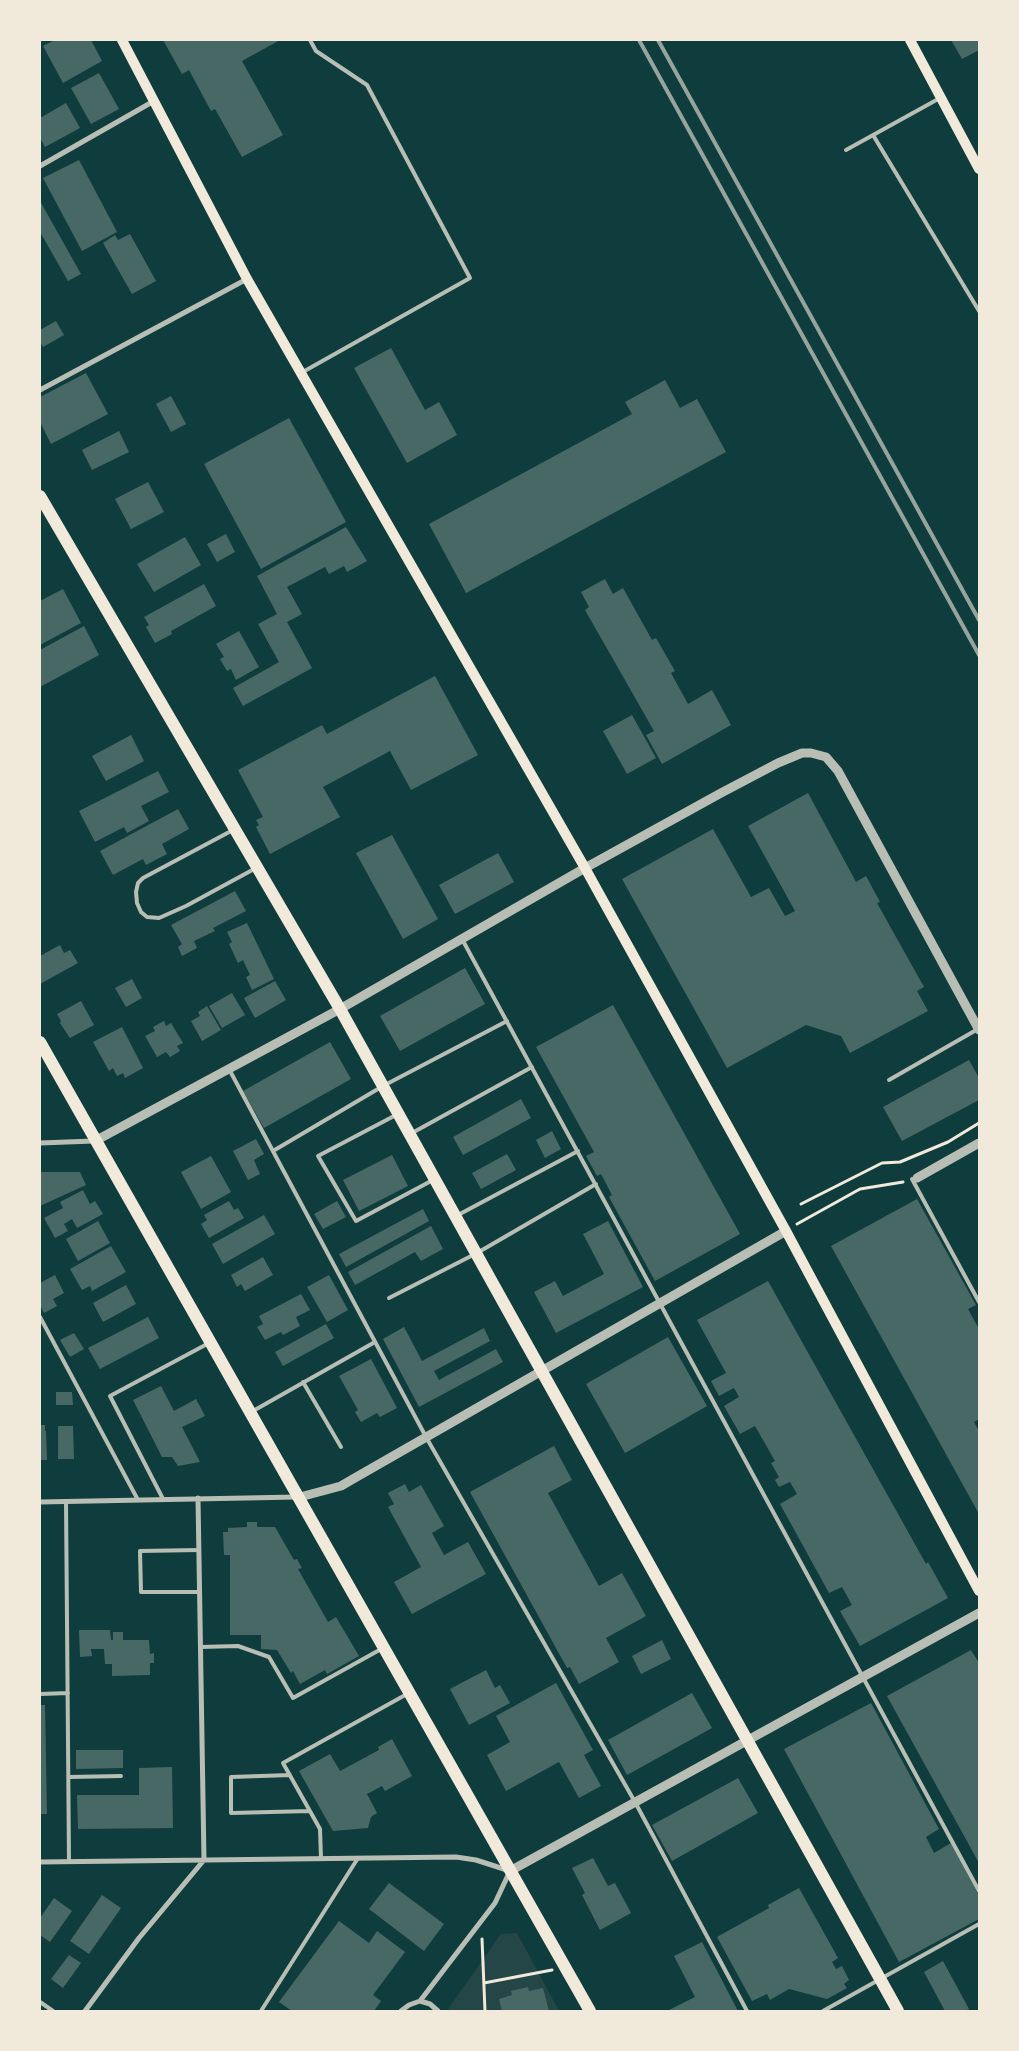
<!DOCTYPE html>
<html>
<head>
<meta charset="utf-8">
<style>
	body { margin:0 }
	#map { position:relative; width:1019px; height:2051px; overflow:hidden; background:#0f3d3e; font-family:Manrope,sans-serif }
	canvas { display:block }
	.frame { position:absolute; inset:0; border:41px solid #f1e9da; pointer-events:none }
</style>
</head>
<body>
<div id="map">
<canvas width="1019" height="2051"></canvas>
<div class="frame"></div>
</div>
<script>
const context = document.querySelector('canvas').getContext('2d');
context.lineJoin = 'round';
function fill(path, color) { context.fillStyle = color; context.fill(path, 'evenodd'); }
const toPath = rows => new Path2D(rows.map(r => 'M' + r).join(''));
function trace(path, color, width, dash) { context.strokeStyle = color; context.lineWidth = width; context.lineCap = dash ? 'butt' : 'round'; context.setLineDash(dash || []); context.stroke(path); }
const green = toPath([
	[517,1933,559,2011,450,2011,448,2009,501,1934]
]);
const building = toPath([
	[55,40,91,40,102,61,63,83,43,46],
	[163,40,280,40,242,61,283,135,242,157,215,109,211,111,189,70,182,74],
	[951,40,979,40,979,50,962,59],
	[99,73,119,109,91,124,71,88],
	[66,103,80,128,45,147,40,138,40,118],
	[79,160,117,232,82,251,43,178],
	[40,201,81,274,68,281,40,232],
	[130,234,156,281,132,294,103,243,115,235,118,240],
	[56,321,64,335,43,347,40,342,40,330],
	[391,348,425,410,439,402,457,435,407,463,354,368],
	[86,373,108,414,51,444,40,422,40,397],
	[665,380,680,408,697,399,726,452,466,593,429,524,632,414,625,402],
	[171,396,186,424,171,432,156,404],
	[289,418,346,522,261,569,204,464],
	[119,431,129,452,92,470,82,450],
	[148,482,164,512,131,529,115,499],
	[346,527,367,561,347,572,344,566,329,574,325,567,287,587,302,614,287,622,312,668,243,706,233,688,279,662,258,624,277,614,257,576],
	[226,534,235,552,217,562,207,544],
	[185,537,201,565,154,592,137,564],
	[605,579,613,594,623,588,652,640,656,638,675,671,671,673,688,704,712,690,731,725,662,764,646,735,654,731,585,610,589,607,581,592],
	[204,584,216,606,171,631,172,634,155,643,146,627,149,625,144,617],
	[63,589,81,623,40,645,40,601],
	[84,626,99,655,40,687,40,650],
	[239,631,259,667,236,680,231,669,227,671,220,659,224,657,216,644],
	[435,676,478,755,411,790,390,751,323,787,340,817,270,854,256,827,259,825,256,820,263,817,238,770,322,725,327,734],
	[632,715,656,758,627,774,603,731],
	[131,735,144,761,106,781,92,756],
	[158,771,169,792,141,806,149,821,127,833,124,827,95,842,79,811],
	[808,793,856,882,866,876,880,902,877,903,924,987,917,991,928,1011,850,1053,841,1036,806,1025,727,1068,622,879,713,829,751,897,769,888,785,916,795,911,748,826],
	[178,809,189,829,162,844,167,854,146,865,143,859,113,875,100,851],
	[392,835,438,919,403,939,356,853],
	[498,853,514,882,455,914,439,885],
	[235,891,246,911,213,928,215,931,194,941,197,948,182,956,178,947,182,944,171,925],
	[247,923,274,979,252,990,246,977,250,975,243,960,238,963,229,944,232,942,227,932],
	[60,945,64,953,70,950,78,963,40,984,40,956],
	[465,968,485,1004,400,1051,380,1016],
	[132,979,142,998,126,1007,115,988],
	[275,981,286,1000,255,1018,244,998],
	[232,993,245,1015,222,1028,209,1006],
	[81,1001,94,1025,70,1038,60,1023,61,1021,57,1014],
	[613,1005,740,1234,655,1281,609,1197,612,1195,601,1174,597,1176,586,1156,594,1152,536,1047],
	[207,1006,221,1030,202,1041,191,1021,200,1016,198,1012],
	[164,1021,166,1026,171,1023,183,1043,177,1046,180,1051,170,1057,166,1052,157,1057,145,1036,155,1031,153,1027],
	[122,1027,143,1068,125,1078,123,1073,117,1076,113,1068,109,1071,93,1042],
	[330,1042,351,1079,264,1128,243,1091],
	[969,1060,979,1078,979,1100,902,1141,883,1107],
	[521,1099,531,1118,463,1155,453,1137],
	[552,1131,561,1149,545,1158,536,1140],
	[256,1139,264,1154,254,1160,260,1174,248,1180,233,1151],
	[507,1154,516,1170,481,1189,472,1173],
	[392,1155,408,1186,359,1211,343,1180],
	[211,1156,231,1192,201,1209,181,1172],
	[40,1172,80,1172,86,1185,40,1206],
	[83,1190,90,1204,95,1201,103,1214,77,1228,72,1219,64,1224,68,1231,55,1238,44,1218,63,1208,60,1202],
	[917,1199,976,1305,968,1309,979,1329,979,1419,974,1422,979,1431,979,1514,831,1246],
	[229,1201,234,1210,238,1208,244,1218,209,1238,201,1224,207,1220,204,1215],
	[337,1201,346,1217,323,1229,314,1214],
	[423,1209,429,1221,346,1267,339,1254],
	[264,1215,275,1234,223,1264,212,1244],
	[98,1221,110,1243,78,1261,66,1239],
	[608,1221,643,1287,556,1333,534,1292,555,1281,563,1296,604,1274,583,1234],
	[431,1226,443,1249,421,1261,415,1252,355,1285,348,1272],
	[111,1246,126,1272,92,1291,90,1286,82,1290,70,1269],
	[263,1257,273,1275,245,1291,241,1284,237,1287,231,1275],
	[55,1275,64,1293,53,1299,57,1306,44,1313,40,1305,40,1283],
	[329,1275,348,1310,327,1322,307,1287],
	[768,1281,926,1564,928,1562,948,1598,860,1646,840,1611,852,1605,842,1587,829,1593,780,1504,797,1494,790,1482,779,1487,775,1480,779,1477,771,1463,775,1461,755,1426,740,1434,724,1406,739,1397,734,1388,719,1396,711,1381,726,1373,697,1320],
	[126,1285,136,1304,103,1322,93,1303],
	[301,1294,310,1310,296,1317,300,1326,283,1335,281,1332,265,1340,257,1327,263,1324,259,1316],
	[148,1317,159,1338,100,1369,88,1348],
	[326,1324,334,1338,283,1366,275,1352],
	[404,1327,422,1361,484,1328,490,1341,434,1371,439,1380,496,1349,503,1362,419,1407,383,1339],
	[74,1333,84,1349,70,1357,60,1340],
	[668,1337,707,1406,625,1453,586,1384],
	[371,1359,397,1408,380,1417,377,1413,361,1422,355,1412,358,1410,339,1376],
	[161,1386,174,1411,196,1399,205,1416,182,1427,200,1462,178,1466,172,1457,162,1457,133,1400],
	[56,1392,72,1392,73,1405,56,1405],
	[40,1425,45,1425,45,1431,46,1431,47,1460,40,1460],
	[58,1426,73,1426,74,1459,58,1459],
	[554,1446,572,1480,548,1493,599,1586,622,1573,646,1616,606,1638,619,1662,579,1684,570,1667,567,1668,470,1492],
	[405,1484,409,1492,421,1485,444,1526,432,1533,444,1555,468,1542,486,1574,412,1614,394,1582,421,1567,388,1507,394,1504,388,1493],
	[247,1522,257,1522,257,1527,275,1527,294,1560,297,1559,302,1568,298,1569,328,1622,336,1617,359,1656,327,1674,325,1670,300,1684,293,1671,291,1673,277,1650,261,1649,261,1635,230,1635,230,1555,224,1555,223,1532,228,1532,228,1528,247,1527],
	[79,1630,110,1630,111,1640,113,1640,113,1632,123,1632,123,1640,149,1640,150,1654,154,1653,154,1663,150,1663,150,1675,112,1676,112,1664,105,1664,104,1649,91,1649,92,1656,80,1657],
	[662,1640,671,1659,641,1674,632,1656],
	[971,1650,979,1663,979,1863,887,1696],
	[486,1670,495,1688,500,1685,510,1703,469,1725,450,1689],
	[556,1683,593,1750,584,1755,601,1786,579,1798,559,1762,506,1791,487,1755,510,1742,496,1716],
	[692,1693,712,1728,627,1775,608,1740],
	[871,1703,939,1829,926,1837,934,1853,951,1843,979,1896,979,1919,899,1962,784,1749],
	[40,1705,45,1705,47,1814,40,1814],
	[392,1739,412,1776,385,1791,382,1786,367,1794,377,1813,371,1817,368,1828,333,1831,299,1771,330,1754,340,1771,379,1750,378,1747],
	[76,1750,123,1750,123,1768,76,1769],
	[172,1767,173,1828,78,1829,77,1795,139,1795,139,1768],
	[738,1778,758,1813,672,1861,652,1825],
	[593,1858,608,1886,615,1883,631,1913,600,1930,582,1895,585,1893,572,1868],
	[389,1883,444,1924,424,1951,369,1909],
	[799,1888,838,1958,832,1962,836,1969,842,1966,849,1980,844,1984,847,1988,827,1999,789,1989,770,2000,767,1994,752,2001,717,1937,769,1908,768,1905],
	[102,1895,121,1908,89,1954,70,1941],
	[54,1898,72,1911,50,1942,40,1935,40,1918],
	[339,1921,369,1943,377,1931,405,1952,373,1995,381,2001,374,2011,292,2011,279,2002],
	[702,1942,738,2011,667,2011,695,1997,674,1956],
	[69,1955,81,1963,63,1988,51,1979],
	[943,1961,969,2009,965,2011,945,2011,924,1972],
	[528,1987,529,1991,543,1988,549,2011,502,2011,499,1999,512,1995,511,1991]
]);
const path = toPath([
	[801,1204,882,1163,900,1162,948,1142,979,1123],
	[797,1224,860,1189,903,1182],
	[482,1939,485,2011],
	[484,1983,552,1970]
]);
const service = toPath([
	[873,135,979,311],
	[846,150,940,98],
	[301,373,470,278,367,85,316,51,310,40],
	[233,830,143,878,138,883,136,892,137,903,141,912,147,917,159,918,186,906,256,868],
	[462,939,979,1891],
	[229,1069,426,1437,635,1802,747,2011],
	[889,1080,978,1029],
	[396,1115,318,1156,356,1221,433,1180],
	[412,1133,532,1067],
	[273,1151,383,1086,507,1021],
	[912,1179,979,1302],
	[458,1215,578,1151],
	[389,1298,477,1253,596,1184],
	[40,1317,138,1500],
	[303,1382,341,1447],
	[253,1411,375,1342],
	[163,1499,110,1396,209,1343],
	[66,1501,69,1862],
	[199,1550,140,1551,141,1592,200,1592],
	[200,1647,238,1646,269,1657,293,1698,383,1648],
	[40,1694,68,1693],
	[290,1775,231,1777,231,1813,310,1811],
	[69,1777,121,1776],
	[321,1858,320,1829,283,1763,407,1694],
	[40,2002,53,2011],
	[261,2011,358,1858],
	[823,2011,979,1924]
]);
const minor = toPath([
	[40,166,154,101],
	[40,390,247,279],
	[40,1143,94,1141],
	[198,1498,204,1860],
	[40,1502,297,1497],
	[40,1862,456,1857,476,1860,510,1871,495,1903,420,2001,409,2005,401,2011],
	[420,2001,430,2004,438,2011],
	[85,2011,139,1938,204,1860]
]);
const tertiary = toPath([
	[95,1141,340,1009,585,868,721,793,778,763,802,753,811,753,826,757,838,771,979,1030],
	[917,1178,979,1143],
	[300,1497,341,1486,353,1479,786,1231],
	[510,1871,979,1613]
]);
const secondary = toPath([
	[122,40,247,279,585,868,786,1231,979,1591],
	[910,40,979,169]
]);
const primary = toPath([
	[40,496,340,1009,898,2011],
	[40,1042,590,2011]
]);
const rail = toPath([
	[639,40,979,655],
	[658,40,979,620]
]);
fill(green, '#244646');
fill(building, '#486865');
trace(path, '#f1e9da', 3);
trace(service, '#b8beb3', 4);
trace(minor, '#b8beb3', 5);
trace(tertiary, '#b8beb3', 9);
trace(secondary, '#f1e9da', 10);
trace(primary, '#f1e9da', 12);
trace(rail, '#97a49c', 4);
</script>
</body>
</html>
